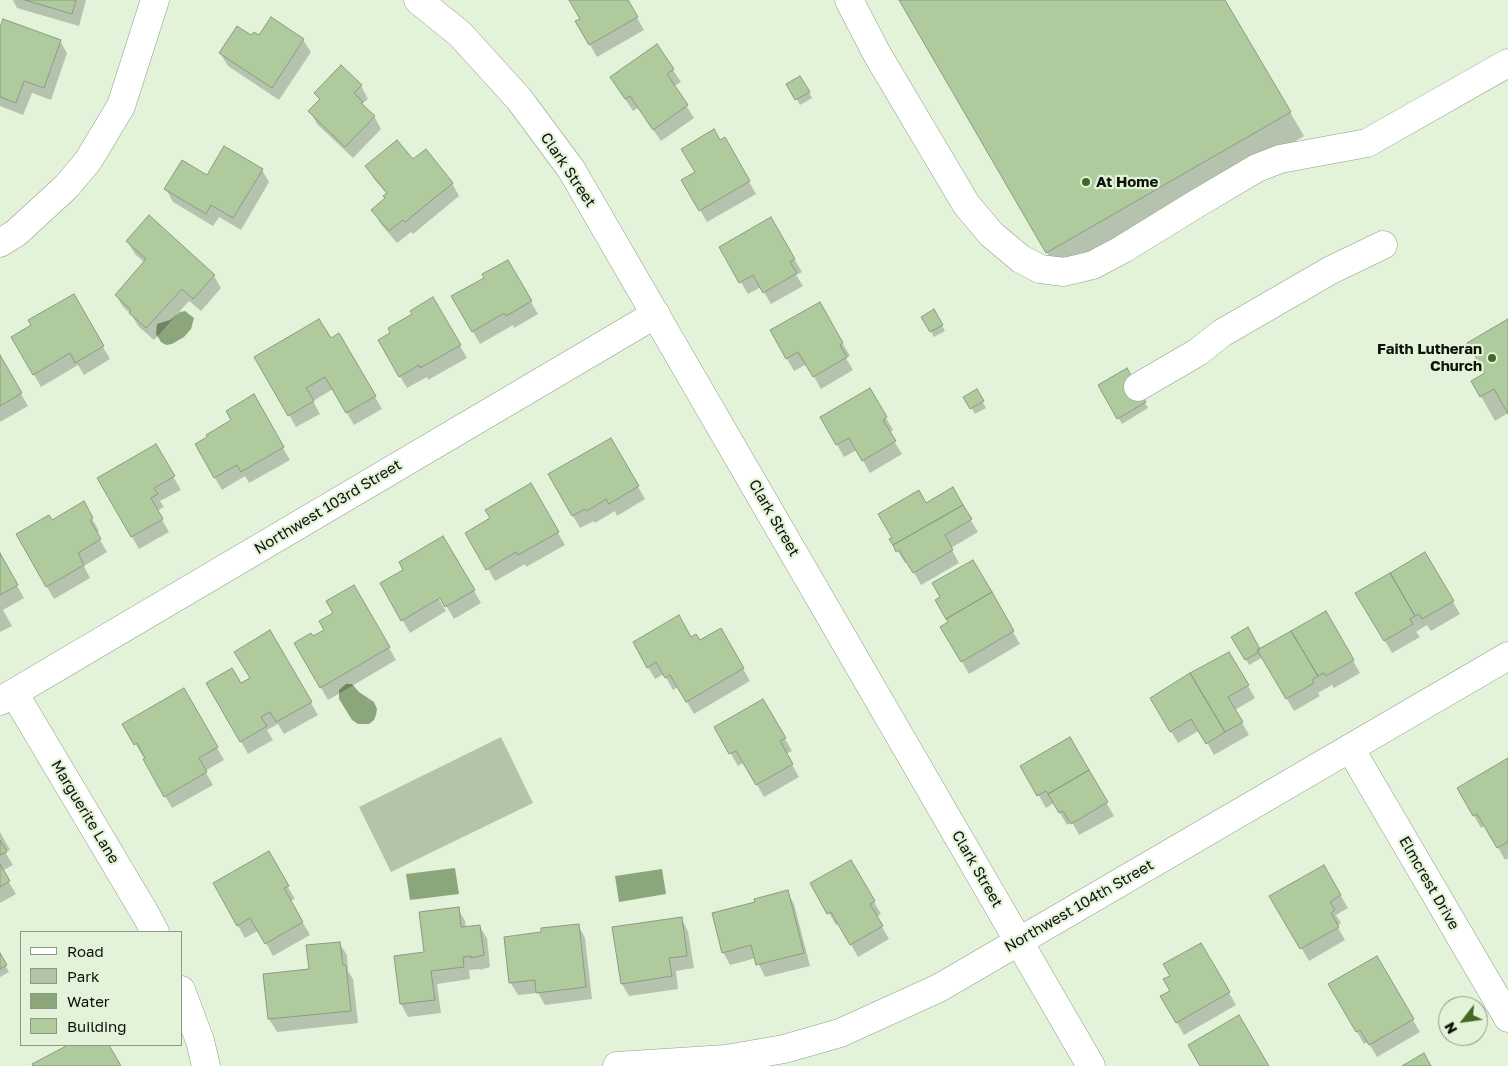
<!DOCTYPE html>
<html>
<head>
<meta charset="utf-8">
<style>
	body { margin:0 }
	#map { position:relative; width:1508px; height:1066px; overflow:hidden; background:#e3f3d9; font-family:"Golos Text",sans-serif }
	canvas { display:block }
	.legend { position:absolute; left:20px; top:931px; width:162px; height:115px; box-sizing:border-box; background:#e3f3d9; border:1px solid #8d9986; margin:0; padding:6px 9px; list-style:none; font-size:15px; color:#0d1209 }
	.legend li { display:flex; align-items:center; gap:10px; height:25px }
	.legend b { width:25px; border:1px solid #8d9986 }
	.north { position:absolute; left:1438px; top:996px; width:50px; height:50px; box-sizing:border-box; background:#e3f3d9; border:1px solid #8d9986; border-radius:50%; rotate:240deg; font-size:14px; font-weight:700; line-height:20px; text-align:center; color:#0d1209 }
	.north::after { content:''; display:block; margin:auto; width:18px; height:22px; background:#426a25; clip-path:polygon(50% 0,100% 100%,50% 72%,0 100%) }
</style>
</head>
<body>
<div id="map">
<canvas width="1508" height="1066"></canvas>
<ul class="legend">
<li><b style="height:6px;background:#fff"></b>Road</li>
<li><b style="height:14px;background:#b3c4a9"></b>Park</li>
<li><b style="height:14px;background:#8ba67a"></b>Water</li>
<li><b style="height:14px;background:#afcb9e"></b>Building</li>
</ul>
<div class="north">N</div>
</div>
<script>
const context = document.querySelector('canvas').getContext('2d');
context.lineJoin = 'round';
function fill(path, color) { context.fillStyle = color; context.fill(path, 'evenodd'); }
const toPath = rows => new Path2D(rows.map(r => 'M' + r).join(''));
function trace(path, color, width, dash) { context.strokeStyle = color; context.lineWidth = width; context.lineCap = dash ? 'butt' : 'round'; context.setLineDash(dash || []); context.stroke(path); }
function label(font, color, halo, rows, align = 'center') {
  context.font = font + ' "Golos Text",sans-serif'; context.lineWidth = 4.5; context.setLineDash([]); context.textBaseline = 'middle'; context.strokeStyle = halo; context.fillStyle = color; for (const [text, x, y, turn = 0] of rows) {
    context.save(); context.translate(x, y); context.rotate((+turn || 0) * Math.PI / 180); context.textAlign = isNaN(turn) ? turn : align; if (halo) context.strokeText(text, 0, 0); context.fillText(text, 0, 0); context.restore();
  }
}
const green = toPath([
	[501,737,533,803,391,872,359,807]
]);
const water = toPath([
	[185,311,194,318,191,329,184,337,172,344,166,345,161,342,156,334,157,324,170,320,180,312],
	[346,684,352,684,359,692,374,702,377,709,376,715,374,720,369,724,358,724,352,720,339,699,339,690],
	[455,868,459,894,410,900,406,874],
	[662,869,666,894,619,902,615,876]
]);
const shadow = toPath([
	[13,0,86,0,79,26,17,8],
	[570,0,627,0,644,30,597,57,577,22,581,19],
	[901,0,1224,0,1304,136,1061,277],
	[0,31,60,41,67,53,51,100,32,93,23,115,0,106],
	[252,37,303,40,311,52,279,100,228,66,220,53],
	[657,46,681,82,674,86,694,118,661,141,638,108,633,111,619,90],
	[800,77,812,98,800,105,788,84],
	[361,86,368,99,362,104,374,116,381,129,353,158,317,124,310,111,320,101,316,93],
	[725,139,756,194,707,222,683,180,696,172,720,142],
	[413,161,452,183,459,196,413,234,411,232,397,243,380,223,373,210,386,199,387,194,374,179,367,167],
	[262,170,269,182,241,230,219,217,213,226,173,202,166,189,207,176],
	[770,218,802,272,796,275,803,286,771,304,761,287,748,294,720,247],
	[127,241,214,276,221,288,201,311,189,301,154,340,138,326,132,315,123,307,116,295,145,263,135,254],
	[507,261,538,314,514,328,513,325,480,344,453,297,486,278],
	[73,296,110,359,84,375,78,365,41,387,13,338,33,326],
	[433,299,467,358,428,380,427,377,407,388,379,341,392,333],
	[819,303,850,356,846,358,853,370,821,389,807,364,794,371,771,331],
	[934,311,945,331,934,337,923,317],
	[1508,320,1508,413,1495,421,1473,382,1486,374],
	[339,335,382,409,354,425,333,389,313,401,320,414,296,427,256,357,330,340],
	[0,358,28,406,0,422],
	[1126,370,1148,408,1122,424,1099,385],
	[870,390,893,430,889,433,902,454,870,473,857,450,844,457,822,418],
	[976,391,986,408,975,414,965,397],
	[253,396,290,460,249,483,245,476,222,490,196,445,233,420],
	[611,440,645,499,617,516,615,511,595,523,594,521,580,528,550,475],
	[155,446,181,490,160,501,164,507,157,511,169,532,139,549,98,478],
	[530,485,565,545,526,567,525,564,495,581,467,533,492,519],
	[952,489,978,532,951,548,959,563,921,585,908,562,905,563,891,540,926,504],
	[83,503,99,531,96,533,107,552,84,566,90,578,54,599,17,535,52,521],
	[443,537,481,603,454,619,438,592,436,594,446,611,410,633,382,584,405,570],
	[1425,554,1460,614,1431,631,1427,625,1416,632,1420,637,1392,653,1357,593],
	[0,556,24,598,3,610,12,626,0,632],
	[972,561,1020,644,969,674,942,627,950,623,941,597],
	[354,587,396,660,328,700,295,643,313,638,326,630,334,613],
	[1325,612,1360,673,1334,688,1332,685,1318,693,1320,696,1294,711,1263,657,1249,665,1233,637,1259,650],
	[721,630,750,681,694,714,678,687,673,690,664,674,655,679,634,643,691,639,700,642],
	[270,632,318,715,284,734,278,724,267,730,273,740,248,754,208,683,240,684,251,678],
	[1229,653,1255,698,1235,710,1249,735,1214,755,1200,730,1178,743,1151,698],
	[184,690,224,760,205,771,213,785,172,808,144,760,147,758,145,755,143,757,124,724],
	[763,701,792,751,786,754,799,777,764,797,744,762,738,766,716,728],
	[1069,739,1114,816,1079,835,1072,822,1067,825,1054,803,1046,808,1022,766],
	[1508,761,1508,858,1505,860,1485,825,1481,828,1458,788],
	[0,832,10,850,5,852,13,865,2,871,16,894,0,903],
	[268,853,295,899,290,901,310,935,273,956,259,930,245,938,214,884],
	[850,861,881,914,876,917,889,939,858,957,839,923,836,925,812,884],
	[1323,866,1348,908,1336,915,1341,923,1337,926,1345,940,1309,961,1271,896],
	[787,892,794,904,810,966,765,977,756,958,730,965,723,952,757,902],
	[458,908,465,921,466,927,479,926,487,938,490,967,480,970,479,969,469,970,470,979,437,984,441,1013,408,1017,401,1004,395,957,425,953],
	[681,918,688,931,694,968,676,971,678,989,629,996,622,984],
	[578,925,585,938,592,999,545,1005,538,993,518,995,510,982,543,933],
	[339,943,347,955,348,971,353,979,358,1023,277,1032,269,1019,265,975,310,970],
	[1201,944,1236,1005,1184,1035,1162,997,1172,991,1171,976],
	[0,956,9,972,0,977],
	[1376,958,1420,1032,1377,1057,1368,1042,1364,1044,1330,985]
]);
const building = toPath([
	[25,0,76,0,72,14,25,0],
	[569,0,628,0,638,17,589,45,575,21,580,19,569,0],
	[899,0,1225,0,1291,112,1046,253,899,0],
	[271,17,304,39,272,88,219,53,237,26,251,35,254,32,259,35,271,17],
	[3,19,61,40,44,88,24,81,16,103,0,97,0,27,3,19],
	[657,44,674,69,667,74,688,105,653,130,630,96,625,99,610,77,657,44],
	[341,65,362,85,354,93,363,102,361,103,375,116,345,147,308,111,320,99,314,93,341,65],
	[800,76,810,92,795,100,786,84,800,76],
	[714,129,720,140,725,137,750,181,699,211,681,180,695,172,681,149,714,129],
	[397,140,413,159,426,149,453,183,405,222,403,220,389,231,371,210,385,198,383,196,387,193,365,166,397,140],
	[224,146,263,169,233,218,211,205,206,214,164,189,182,160,207,175,224,146],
	[149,215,215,275,193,299,182,289,146,328,129,313,131,310,115,295,146,259,126,241,149,215],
	[771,217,795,259,790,262,797,273,763,293,753,275,739,283,719,247,771,217],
	[508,260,532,301,506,316,504,313,472,332,451,296,484,278,482,274,508,260],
	[74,294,104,346,75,363,70,353,33,375,11,337,31,325,28,320,74,294],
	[433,297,461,345,420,368,419,365,399,377,378,340,390,333,388,328,412,314,410,311,433,297],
	[820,302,843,343,840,345,847,357,813,377,798,352,786,359,770,330,820,302],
	[934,309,943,325,930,332,921,317,934,309],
	[319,319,331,338,339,333,376,396,346,413,325,377,306,388,314,401,288,416,254,357,319,319],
	[1508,319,1508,414,1494,389,1480,397,1471,381,1485,373,1467,343,1508,319],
	[0,355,22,393,0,406,0,355],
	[1127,368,1146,402,1117,419,1098,385,1127,368],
	[870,388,887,417,883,420,896,441,862,461,849,438,836,445,820,417,870,388],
	[977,389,984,401,970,409,963,397,977,389],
	[254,394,284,447,241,472,237,465,214,478,195,444,207,437,206,435,231,420,226,411,254,394],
	[611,438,639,486,609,504,606,499,587,511,585,509,572,516,548,474,611,438],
	[156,444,175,476,154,488,158,494,151,498,163,519,131,537,97,478,156,444],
	[531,483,559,532,518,555,516,552,486,570,465,533,490,518,485,510,531,483],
	[953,487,963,505,893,545,889,539,892,538,878,514,919,490,926,503,953,487],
	[84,501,93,518,90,520,101,539,78,553,84,565,46,587,16,534,49,515,52,520,84,501],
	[963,505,972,519,945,535,953,550,913,573,899,550,896,552,893,545,963,505],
	[443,536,475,590,445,607,440,598,401,621,380,583,403,570,399,562,443,536],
	[1425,552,1454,601,1422,619,1419,614,1415,616,1390,573,1425,552],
	[0,553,18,585,0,595,0,553],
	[973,560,992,592,946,619,935,600,940,597,932,583,973,560],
	[1390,573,1415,616,1410,619,1413,624,1384,641,1355,593,1390,573],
	[354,585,390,647,320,688,294,643,311,633,313,636,324,630,319,621,333,613,326,601,354,585],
	[992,592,1014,631,961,662,940,627,948,622,946,619,992,592],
	[1326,611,1354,660,1326,676,1324,673,1318,676,1291,631,1326,611],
	[679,615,691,637,696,634,700,640,721,628,744,668,686,702,670,675,665,678,656,662,647,668,633,642,679,615],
	[1248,627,1260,649,1257,650,1259,652,1245,660,1231,637,1248,627],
	[270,630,312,702,276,722,270,712,261,717,267,726,240,742,206,683,232,668,241,683,250,678,234,652,270,630],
	[1291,631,1318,676,1312,680,1314,683,1286,699,1257,650,1291,631],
	[1229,652,1249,685,1228,697,1243,722,1225,732,1190,673,1229,652],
	[1190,673,1225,732,1206,744,1191,719,1170,732,1150,698,1190,673],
	[184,688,218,747,199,758,207,772,164,797,143,759,145,758,137,743,134,745,122,724,184,688],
	[763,699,786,738,780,741,793,764,756,785,736,751,729,754,714,727,763,699],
	[1070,737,1089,770,1048,794,1046,791,1037,796,1020,766,1070,737],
	[1508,758,1508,842,1497,848,1477,814,1473,816,1457,788,1508,758],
	[1089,770,1108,802,1071,824,1063,811,1059,813,1048,794,1089,770],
	[0,840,7,852,0,855,0,840],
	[269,851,289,886,284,888,303,922,265,944,250,918,237,926,213,883,269,851],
	[851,860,875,901,870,904,883,926,850,945,831,912,827,914,810,883,851,860],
	[0,864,10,881,0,887,0,864],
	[1324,865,1341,895,1330,902,1335,910,1331,913,1339,927,1300,949,1269,896,1324,865],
	[788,890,804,953,756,965,751,945,722,953,712,913,755,902,754,899,788,890],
	[459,907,461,927,480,925,484,955,471,958,471,956,463,957,464,967,431,971,435,1000,400,1004,394,956,424,952,419,912,459,907],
	[682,917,687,956,669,958,672,976,621,984,612,927,682,917],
	[579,924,586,987,536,993,535,980,509,983,504,937,541,932,541,928,579,924],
	[340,942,343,965,346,965,351,1011,268,1019,263,974,309,969,306,945,340,942],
	[1201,943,1230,992,1176,1023,1160,996,1170,991,1163,979,1170,976,1163,964,1201,943],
	[0,953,7,965,0,969,0,953],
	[1377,956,1414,1019,1369,1045,1360,1030,1356,1032,1328,984,1377,956],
	[1239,1015,1269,1066,1200,1066,1188,1045,1239,1015],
	[68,1045,109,1045,121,1066,33,1066,32,1064,68,1045],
	[1424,1053,1431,1066,1402,1066,1424,1053]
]);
const minor = toPath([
	[418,0,460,34,519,99,571,169,1091,1066],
	[849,0,877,54,966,204,991,234,1021,259,1040,269,1064,272,1093,265,1123,249,1196,204,1257,168,1280,159,1367,143,1508,63],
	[0,243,16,233,66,187,88,161,121,106,155,0],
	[1138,387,1198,352,1222,333,1331,270,1383,245],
	[14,693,146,915,155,932],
	[0,701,656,314],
	[1350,748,1508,1018],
	[181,990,200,1041,206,1066],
	[617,1066,726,1059,784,1049,840,1033,939,988,1508,656]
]);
const markers = [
	[1086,182,5,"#426a25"],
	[1492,358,5,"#426a25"]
];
const streetNames = [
	["Clark Street",568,170,56],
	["Northwest 103rd Street",328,507,-31],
	["Clark Street",774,518,60],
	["Marguerite Lane",85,812,59],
	["Clark Street",977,869,60],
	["Elmcrest Drive",1429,883,60],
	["Northwest 104th Street",1079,906,-30]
];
const poiNames = [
	["At Home",1096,182],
	["Faith Lutheran",1482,349,"right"],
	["Church",1482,366,"right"]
];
fill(green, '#b3c4a9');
fill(water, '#8ba67a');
fill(shadow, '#0003');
fill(building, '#afcb9e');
trace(building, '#8b9a82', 1);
trace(minor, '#8f9e87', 29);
trace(minor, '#fff', 28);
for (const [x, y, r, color] of markers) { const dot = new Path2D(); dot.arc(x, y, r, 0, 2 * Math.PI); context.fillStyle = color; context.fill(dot); trace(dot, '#e3f3d9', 2); }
label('15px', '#0d1209', '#e3f3d9', streetNames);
label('bold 15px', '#0d1209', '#e3f3d9', poiNames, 'left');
</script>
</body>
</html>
